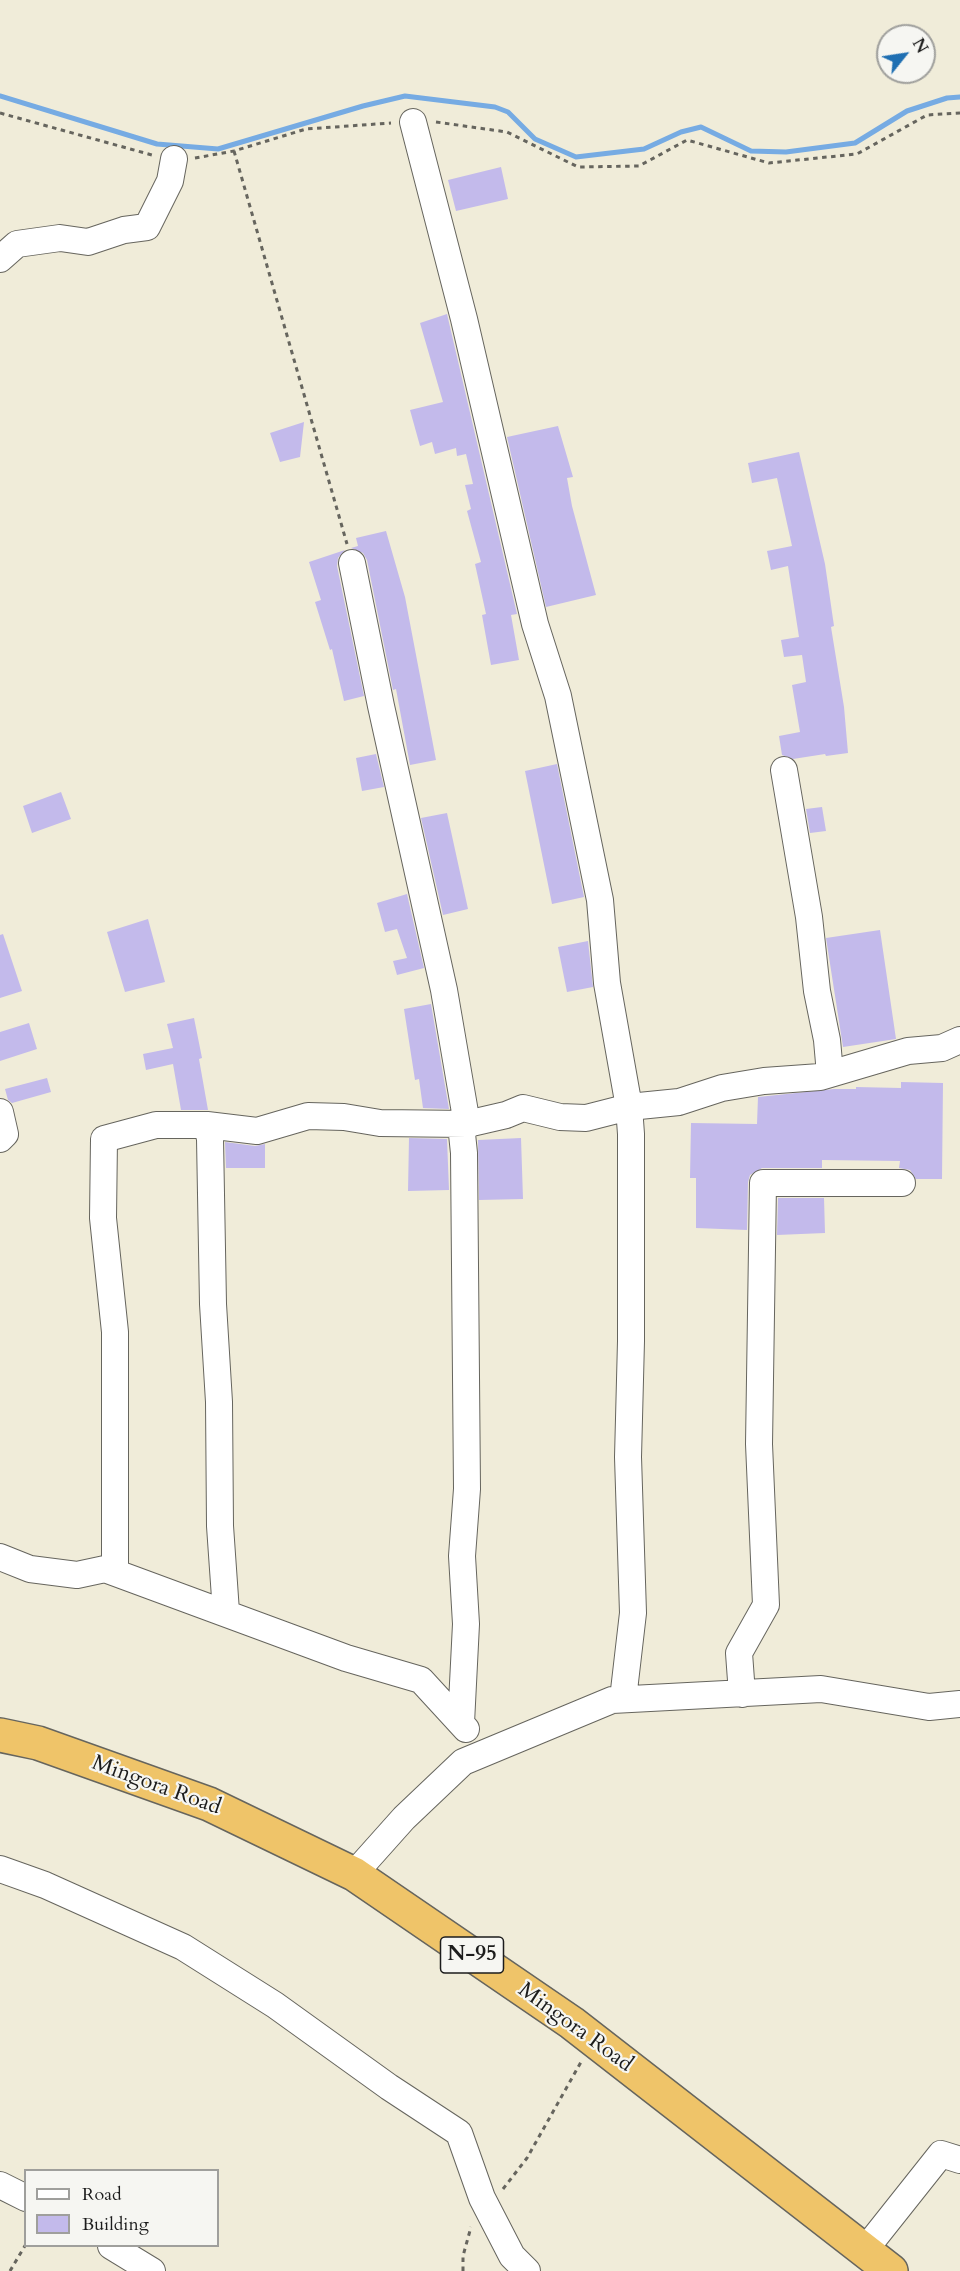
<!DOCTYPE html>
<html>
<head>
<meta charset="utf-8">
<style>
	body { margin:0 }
	#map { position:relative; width:960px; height:2271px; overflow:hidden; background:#f0ecd9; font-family:Cardo,serif }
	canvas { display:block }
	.legend { position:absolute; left:24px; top:2169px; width:195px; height:78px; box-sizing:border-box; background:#f6f6f2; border:2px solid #9f9f9c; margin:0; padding:8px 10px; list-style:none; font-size:18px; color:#1c1c1c }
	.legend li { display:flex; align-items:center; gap:12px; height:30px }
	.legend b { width:30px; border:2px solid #9f9f9c }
	.north { position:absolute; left:876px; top:24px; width:60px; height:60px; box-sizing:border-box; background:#f6f6f2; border:2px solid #9f9f9c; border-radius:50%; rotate:60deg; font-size:16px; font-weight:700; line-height:24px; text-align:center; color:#1c1c1c }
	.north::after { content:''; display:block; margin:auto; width:21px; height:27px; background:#1f6fb2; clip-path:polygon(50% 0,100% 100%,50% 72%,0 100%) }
</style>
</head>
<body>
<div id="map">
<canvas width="960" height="2271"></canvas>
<ul class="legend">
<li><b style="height:8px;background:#fff"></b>Road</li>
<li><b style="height:16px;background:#c3baeb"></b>Building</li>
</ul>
<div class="north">N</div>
</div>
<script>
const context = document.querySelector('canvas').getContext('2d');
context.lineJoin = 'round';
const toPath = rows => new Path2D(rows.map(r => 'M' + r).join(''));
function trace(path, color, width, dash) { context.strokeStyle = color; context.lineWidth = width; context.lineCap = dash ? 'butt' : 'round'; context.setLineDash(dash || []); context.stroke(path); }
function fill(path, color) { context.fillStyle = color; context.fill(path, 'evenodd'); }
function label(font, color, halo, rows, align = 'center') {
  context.font = font + ' Cardo,serif'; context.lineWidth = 4.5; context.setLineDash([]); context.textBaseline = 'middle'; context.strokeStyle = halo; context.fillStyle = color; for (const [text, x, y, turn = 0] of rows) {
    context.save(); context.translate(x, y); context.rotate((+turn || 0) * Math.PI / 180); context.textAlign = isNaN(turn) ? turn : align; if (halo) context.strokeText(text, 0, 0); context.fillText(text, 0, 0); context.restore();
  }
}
const stream = toPath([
	[0,96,157,144,218,149,363,106,405,96,495,107,508,112,535,139,576,157,644,149,681,132,701,127,751,151,786,152,855,143,907,111,947,98,960,97]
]);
const building = toPath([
	[501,167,508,199,456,211,448,180],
	[447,314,517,614,511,615,519,660,491,665,482,615,486,614,475,564,481,562,467,511,471,509,465,485,473,484,466,454,457,456,456,448,435,454,432,442,420,446,410,410,443,402,420,323],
	[304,422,300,457,280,462,270,433],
	[558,426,573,477,567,478,572,506,596,595,546,607,507,437],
	[799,452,825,564,834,626,831,627,844,707,848,753,826,756,825,754,793,759,782,755,779,736,800,732,792,685,806,682,802,655,784,657,781,640,799,637,788,566,771,570,767,551,792,546,777,478,752,483,748,463],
	[386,531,405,597,436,760,410,765,396,689,393,690,367,560,363,553,351,548,358,546,356,538],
	[345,550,338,558,337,566,364,696,344,701,332,649,330,650,315,602,321,600,309,562],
	[376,754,384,787,362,791,356,758],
	[557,764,584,897,552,904,525,771],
	[61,792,71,819,32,833,23,806],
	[822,807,826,831,810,833,806,809],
	[447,813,468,909,443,915,421,818],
	[407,894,424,968,397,975,393,961,407,958,397,929,385,932,377,903],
	[148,919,165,982,125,992,107,932],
	[880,930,896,1039,843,1047,826,938],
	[3,934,22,991,0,998,0,935],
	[588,941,593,987,567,992,558,947],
	[431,1004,449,1109,423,1108,419,1079,415,1080,404,1009],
	[194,1018,202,1058,199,1059,208,1110,181,1110,173,1064,146,1070,143,1054,173,1048,167,1024],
	[29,1023,37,1049,0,1061,0,1032],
	[47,1078,51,1092,12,1103,8,1100,5,1089],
	[901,1082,943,1083,942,1179,916,1179,910,1170,899,1168,900,1161,822,1160,822,1168,762,1168,750,1175,748,1182,747,1230,696,1228,696,1178,690,1178,691,1123,757,1124,758,1097,834,1089,856,1089,856,1087,901,1088],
	[409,1138,447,1139,449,1190,408,1191],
	[521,1138,523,1199,479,1200,478,1140],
	[225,1142,255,1146,265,1144,265,1168,226,1168],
	[778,1198,824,1198,825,1233,777,1235]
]);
const path = toPath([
	[0,113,152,155],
	[436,122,507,132,578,167,639,166,687,140,769,163,857,154,927,115,960,113],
	[234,151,347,544],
	[195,158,234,151,306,129,391,123],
	[503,2189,527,2158,581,2062],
	[10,2271,26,2244],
	[463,2271,463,2256,471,2227]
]);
const minor = toPath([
	[413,122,464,319,535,624,558,696,600,900,607,983,629,1107,631,1134,631,1341,628,1457,633,1613,623,1699],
	[0,259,17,244,60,238,88,242,124,230,147,227,170,181,174,159],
	[352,563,381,706,444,990,467,1124,462,1134,464,1153,467,1489,462,1556,466,1624,461,1723],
	[784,770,809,917,817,991,827,1040,830,1074],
	[0,1112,5,1134,0,1139],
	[207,1125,257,1131,308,1116,344,1117,380,1123,467,1124,506,1115,523,1108,560,1117,586,1118,629,1107,679,1102,722,1088,764,1081,820,1077,908,1051,942,1048,960,1040],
	[0,1557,30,1569,77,1575,105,1569,346,1658,421,1680,466,1729],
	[115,1572,115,1332,103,1218,104,1139,156,1125,207,1125,210,1139,213,1304,219,1402,220,1526,226,1612],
	[742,1694,739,1653,766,1605,759,1444,763,1183,902,1183],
	[0,1869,45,1885,183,1947,275,2005,389,2087,459,2133,482,2198,512,2256,527,2271],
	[354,1874,404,1818,463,1762,612,1700,821,1689,929,1707,960,1704],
	[0,2185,26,2198],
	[111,2246,152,2271],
	[864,2251,941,2154,960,2160]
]);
const highway = toPath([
	[0,1735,38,1743,209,1804,354,1874,572,2023,891,2271]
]);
const shields = [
	[472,1955,63]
];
const shieldNames = [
	["N-95",472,1955]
];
const streetNames = [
	["Mingora Road",156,1786,20],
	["Mingora Road",575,2028,36]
];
trace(stream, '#76abe3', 5);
fill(building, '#c3baeb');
trace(minor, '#66655e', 28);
trace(highway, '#66655e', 36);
trace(path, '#66655e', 3, [4.5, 4.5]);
trace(minor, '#fff', 26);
trace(highway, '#efc469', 33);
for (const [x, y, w] of shields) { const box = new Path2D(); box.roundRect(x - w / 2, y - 18, w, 36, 4.5); context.fillStyle = '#f6f6f2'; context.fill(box); trace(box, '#1c1c1c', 1.5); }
label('bold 21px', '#1c1c1c', null, shieldNames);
label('22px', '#1c1c1c', '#f6f6f2', streetNames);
</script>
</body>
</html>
